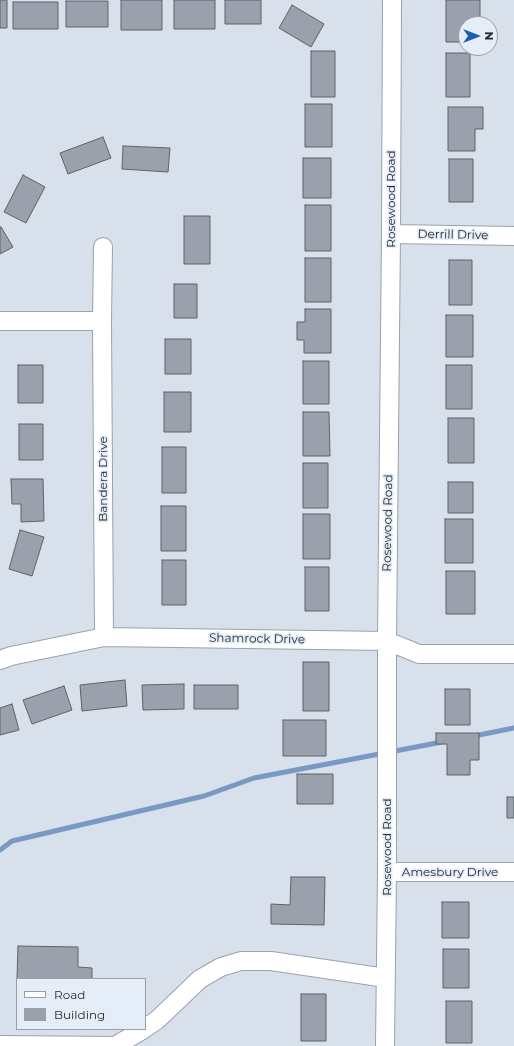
<!DOCTYPE html>
<html>
<head>
<meta charset="utf-8">
<style>
	body { margin:0 }
	#map { position:relative; width:514px; height:1046px; overflow:hidden; background:#d8e0eb; font-family:Montserrat,sans-serif }
	canvas { display:block }
	.legend { position:absolute; left:16px; top:978px; width:130px; height:52px; box-sizing:border-box; background:#e5edf9; border:1px solid #999fa8; margin:0; padding:5px 7px; list-style:none; font-size:12px; color:#26292e }
	.legend li { display:flex; align-items:center; gap:8px; height:20px }
	.legend b { width:20px; border:1px solid #999fa8 }
	.north { position:absolute; left:458px; top:16px; width:40px; height:40px; box-sizing:border-box; background:#e5edf9; border:1px solid #999fa8; border-radius:50%; rotate:90deg; font-size:11px; font-weight:700; line-height:16px; text-align:center; color:#26292e }
	.north::after { content:''; display:block; margin:auto; width:14px; height:18px; background:#1c5eae; clip-path:polygon(50% 0,100% 100%,50% 72%,0 100%) }
</style>
</head>
<body>
<div id="map">
<canvas width="514" height="1046"></canvas>
<ul class="legend">
<li><b style="height:5px;background:#fff"></b>Road</li>
<li><b style="height:11px;background:#9aa1ac"></b>Building</li>
</ul>
<div class="north">N</div>
</div>
<script>
const context = document.querySelector('canvas').getContext('2d');
context.lineJoin = 'round';
const toPath = rows => new Path2D(rows.map(r => 'M' + r).join(''));
function trace(path, color, width, dash) { context.strokeStyle = color; context.lineWidth = width; context.lineCap = dash ? 'butt' : 'round'; context.setLineDash(dash || []); context.stroke(path); }
function fill(path, color) { context.fillStyle = color; context.fill(path, 'evenodd'); }
function label(font, color, halo, rows, align = 'center') {
  context.font = font + ' Montserrat,sans-serif'; context.lineWidth = 3.5; context.setLineDash([]); context.textBaseline = 'middle'; context.strokeStyle = halo; context.fillStyle = color; for (const [text, x, y, turn = 0] of rows) {
    context.save(); context.translate(x, y); context.rotate((+turn || 0) * Math.PI / 180); context.textAlign = isNaN(turn) ? turn : align; if (halo) context.strokeText(text, 0, 0); context.fillText(text, 0, 0); context.restore();
  }
}
const stream = toPath([
	[474,736,514,728],
	[0,850,12,841,204,796,254,778,442,742]
]);
const building = toPath([
	[0,0,7,0,7,28,0,28,0,0],
	[121,0,162,0,162,30,121,30,121,0],
	[174,0,215,0,215,29,174,29,174,0],
	[225,0,261,0,261,24,225,24,225,0],
	[446,0,480,0,480,24,466,24,466,42,446,42,446,0],
	[66,1,108,1,108,27,66,27,66,1],
	[13,2,58,2,58,29,13,29,13,2],
	[292,5,324,24,311,47,279,28,292,5],
	[311,51,335,51,335,97,311,97,311,51],
	[446,53,470,53,470,97,446,97,446,53],
	[305,104,332,104,332,147,305,147,305,104],
	[448,107,483,107,483,129,475,129,475,151,448,151,448,107],
	[103,137,111,158,68,174,60,153,103,137],
	[123,146,170,148,168,172,122,169,123,146],
	[303,158,331,158,331,198,303,198,303,158],
	[449,159,473,159,473,202,449,202,449,159],
	[23,175,45,187,26,223,4,212,23,175],
	[305,205,331,205,331,251,305,251,305,205],
	[184,216,210,216,210,264,184,264,184,216],
	[0,227,1,227,13,247,0,254,0,227],
	[305,258,331,258,331,302,305,302,305,258],
	[449,260,472,260,472,305,449,305,449,260],
	[174,284,197,284,197,318,174,318,174,284],
	[305,309,331,309,331,353,304,353,304,340,297,340,297,322,305,322,305,309],
	[446,315,473,315,473,357,446,357,446,315],
	[165,339,191,339,191,374,165,374,165,339],
	[303,361,329,361,329,404,303,404,303,361],
	[18,365,43,365,43,403,18,403,18,365],
	[446,365,472,365,472,409,446,409,446,365],
	[164,392,191,392,191,432,164,432,164,392],
	[303,412,329,412,330,456,303,456,303,412],
	[448,418,474,418,474,463,448,463,448,418],
	[19,424,43,424,43,460,19,460,19,424],
	[162,447,186,447,186,493,162,493,162,447],
	[303,463,328,463,328,508,303,508,303,463],
	[11,479,43,479,44,521,21,522,21,504,12,504,11,479],
	[448,482,473,482,473,513,448,513,448,482],
	[161,506,186,506,186,551,161,551,161,506],
	[303,514,330,514,330,559,303,559,303,514],
	[445,519,473,519,473,563,445,563,445,519],
	[20,530,44,537,32,576,9,569,20,530],
	[162,560,186,560,186,605,162,605,162,560],
	[305,567,329,567,329,611,305,611,305,567],
	[446,571,475,571,475,614,446,614,446,571],
	[303,662,329,662,329,711,303,711,303,662],
	[125,680,127,706,82,711,80,685,125,680],
	[184,684,184,709,143,710,142,685,184,684],
	[194,685,238,685,238,709,194,709,194,685],
	[64,686,72,710,32,724,23,700,64,686],
	[445,689,470,689,470,725,445,725,445,689],
	[12,704,19,730,0,735,0,708,12,704],
	[283,720,326,720,326,756,283,756,283,720],
	[436,733,479,733,479,760,470,760,470,775,447,775,447,744,436,744,436,733],
	[297,774,333,774,333,804,297,804,297,774],
	[507,797,514,797,514,818,507,818,507,797],
	[291,877,325,877,324,925,271,924,271,904,290,905,291,877],
	[442,902,469,902,469,938,442,938,442,902],
	[18,946,78,947,78,967,92,968,92,979,17,979,18,946],
	[443,949,469,949,469,988,443,988,443,949],
	[301,994,326,994,326,1041,301,1041,301,994],
	[446,1001,472,1001,472,1043,446,1043,446,1001]
]);
const minor = toPath([
	[391,234,514,236],
	[103,247,102,321,104,637],
	[0,321,102,321],
	[0,660,11,656,104,637,387,641,419,654,514,654],
	[387,872,514,872],
	[145,1028,157,1020,200,979,221,967,241,961,271,961,386,978],
	[0,1045,115,1046,144,1029],
	[385,1046,387,872,387,641,391,234,392,0]
]);
const streetNames = [
	["Rosewood Road",391,199,-90],
	["Derrill Drive",453,235,1],
	["Bandera Drive",103,479,-90],
	["Rosewood Road",388,523,-89],
	["Shamrock Drive",257,639,1],
	["Rosewood Road",387,847,-90],
	["Amesbury Drive",450,872]
];
trace(stream, '#7a99c2', 5);
fill(building, '#9aa1ac');
trace(building, '#5b626c', 1);
trace(minor, '#9aa2ac', 20);
trace(minor, '#fff', 18);
label('12px', '#26292e', '#e5edf9', streetNames);
</script>
</body>
</html>
